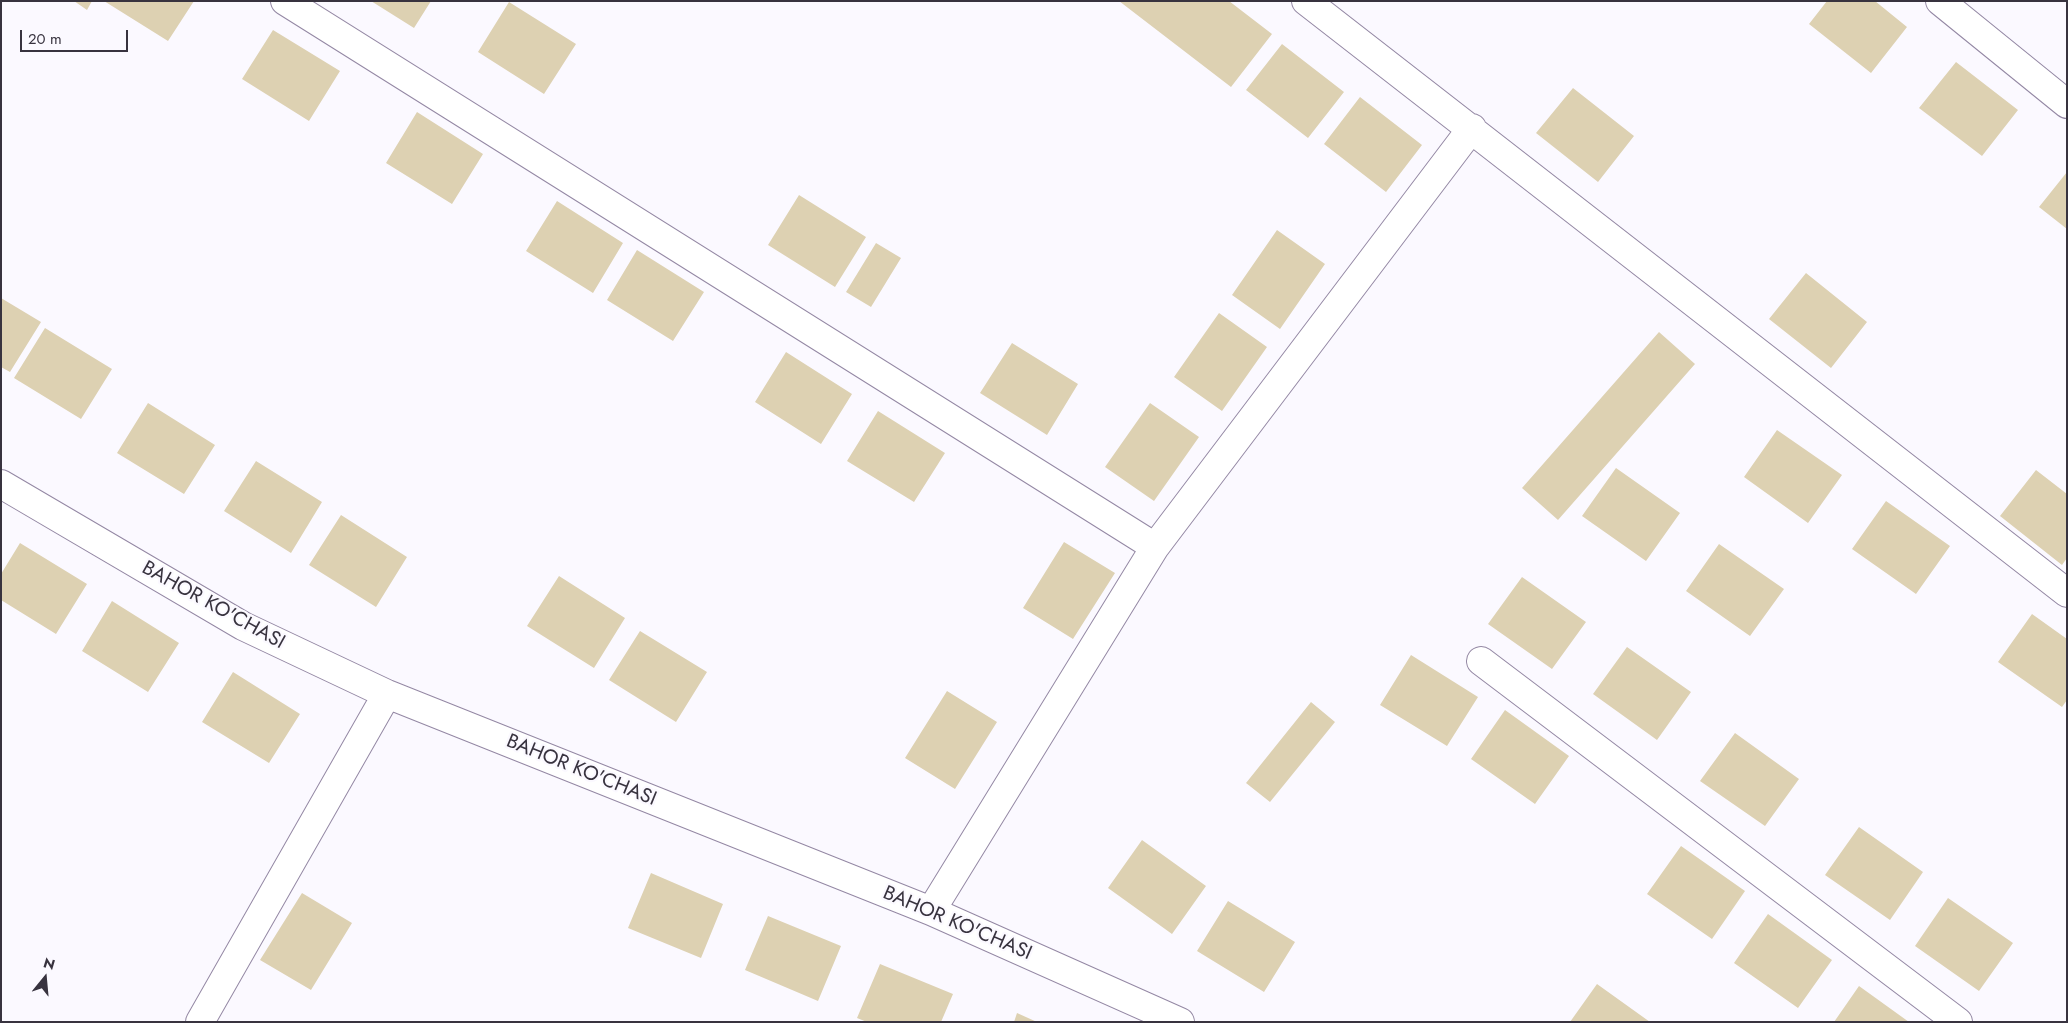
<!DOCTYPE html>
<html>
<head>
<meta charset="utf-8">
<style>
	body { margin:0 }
	#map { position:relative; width:2068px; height:1023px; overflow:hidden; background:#fbf9ff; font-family:Jost,sans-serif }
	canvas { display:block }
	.frame { position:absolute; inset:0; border:2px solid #38333f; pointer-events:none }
	.north { position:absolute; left:20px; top:953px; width:50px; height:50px; -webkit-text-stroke:4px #fbf9ff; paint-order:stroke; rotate:17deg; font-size:14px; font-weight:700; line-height:20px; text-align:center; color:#38333f }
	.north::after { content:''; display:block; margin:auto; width:18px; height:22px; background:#38333f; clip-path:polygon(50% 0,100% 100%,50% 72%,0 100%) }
	.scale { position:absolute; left:20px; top:30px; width:108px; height:22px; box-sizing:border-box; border:2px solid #38333f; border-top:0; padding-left:6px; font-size:15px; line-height:18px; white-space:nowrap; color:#38333f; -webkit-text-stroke:4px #fbf9ff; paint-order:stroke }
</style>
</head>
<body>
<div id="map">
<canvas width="2068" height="1023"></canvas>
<div class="frame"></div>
<div class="north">N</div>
<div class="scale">20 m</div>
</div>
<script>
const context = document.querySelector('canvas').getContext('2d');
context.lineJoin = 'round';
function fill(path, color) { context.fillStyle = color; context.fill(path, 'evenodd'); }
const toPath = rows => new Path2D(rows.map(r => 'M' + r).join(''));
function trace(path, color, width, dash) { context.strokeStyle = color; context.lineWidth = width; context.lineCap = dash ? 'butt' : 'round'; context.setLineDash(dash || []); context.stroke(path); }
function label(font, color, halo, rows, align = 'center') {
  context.font = font + ' Jost,sans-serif'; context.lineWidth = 4.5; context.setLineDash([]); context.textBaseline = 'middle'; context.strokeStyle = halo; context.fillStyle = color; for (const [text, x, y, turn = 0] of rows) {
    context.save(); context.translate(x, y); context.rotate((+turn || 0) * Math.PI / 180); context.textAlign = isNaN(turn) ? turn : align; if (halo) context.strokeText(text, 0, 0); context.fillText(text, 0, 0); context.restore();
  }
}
const building = toPath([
	[74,1,92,1,87,10],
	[104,1,194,1,168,41],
	[371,1,431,1,414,28],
	[1119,1,1229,1,1272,34,1231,87],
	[1827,1,1875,1,1907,27,1871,73,1809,24],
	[509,2,576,44,544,94,478,52],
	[273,30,340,71,309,121,242,79],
	[1282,44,1344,92,1308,138,1246,90],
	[1956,62,2018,110,1982,156,1919,108],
	[1573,88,1634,136,1598,182,1536,133],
	[1360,97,1422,145,1386,192,1324,144],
	[417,112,483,154,452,204,386,163],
	[2067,172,2067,229,2039,207],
	[799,195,866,237,835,287,768,245],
	[557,201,623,243,593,293,526,251],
	[1277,230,1325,264,1280,329,1232,295],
	[876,243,901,258,871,307,846,292],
	[637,250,704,292,673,341,607,300],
	[1806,273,1867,322,1831,368,1769,319],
	[1,298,41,322,10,372,1,367],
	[1219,313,1267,347,1222,411,1174,377],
	[45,328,112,369,81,419,14,378],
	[1659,332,1695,364,1558,520,1522,488],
	[1012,343,1078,384,1047,435,980,393],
	[786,352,852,394,821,444,755,402],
	[148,403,215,445,184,494,117,453],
	[1150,403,1199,437,1154,501,1105,467],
	[878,411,945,453,914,502,847,461],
	[1777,430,1842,475,1808,523,1744,477],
	[256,461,322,502,291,553,224,511],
	[1616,468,1680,513,1646,561,1582,516],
	[2036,470,2067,494,2067,558,2062,565,2000,516],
	[1886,501,1950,546,1916,594,1852,549],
	[341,515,407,557,376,607,309,565],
	[1064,542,1115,573,1073,639,1023,608],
	[20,543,87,584,56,634,1,600,1,574],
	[1719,544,1784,589,1750,636,1686,591],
	[559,576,625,618,594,668,527,626],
	[1522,577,1586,622,1552,669,1488,624],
	[112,601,179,643,148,692,82,651],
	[2032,614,2067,639,2067,700,2062,707,1998,662],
	[640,631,707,672,676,722,609,680],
	[1627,647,1691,692,1657,740,1593,694],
	[1411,655,1478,697,1447,746,1380,705],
	[233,672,300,714,269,763,202,722],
	[947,691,997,722,955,789,905,758],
	[1311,702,1335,722,1270,802,1246,783],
	[1505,710,1569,756,1535,804,1471,759],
	[1735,733,1799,779,1765,826,1700,781],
	[1859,827,1923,872,1890,920,1825,875],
	[1142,840,1206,886,1172,934,1108,888],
	[1681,846,1745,891,1712,939,1647,894],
	[651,873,723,904,701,958,628,928],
	[302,893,352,923,311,990,260,960],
	[1948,898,2013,943,1979,991,1915,946],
	[1228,901,1295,942,1264,992,1197,951],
	[1768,914,1832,960,1798,1008,1734,963],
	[768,916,841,946,818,1001,745,970],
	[880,964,953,994,941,1022,867,1022,857,1018],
	[1597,984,1650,1022,1570,1022],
	[1859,986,1909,1022,1834,1022],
	[1017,1013,1037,1022,1014,1022]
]);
const minor = toPath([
	[285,1,1155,547],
	[1306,1,2067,593],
	[1940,1,2067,104],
	[1,484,243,626,387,694,931,911,1180,1022],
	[1481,661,1958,1022],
	[931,911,1155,547,1472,128],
	[200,1022,387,694]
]);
const streetNames = [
	["BAHOR KO'CHASI",213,606,29],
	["BAHOR KO'CHASI",581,771,22],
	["BAHOR KO'CHASI",957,924,23]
];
fill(building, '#ddd1b2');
trace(minor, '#9488a4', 30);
trace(minor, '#fff', 28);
label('20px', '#38333f', '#fbf9ff', streetNames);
</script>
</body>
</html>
